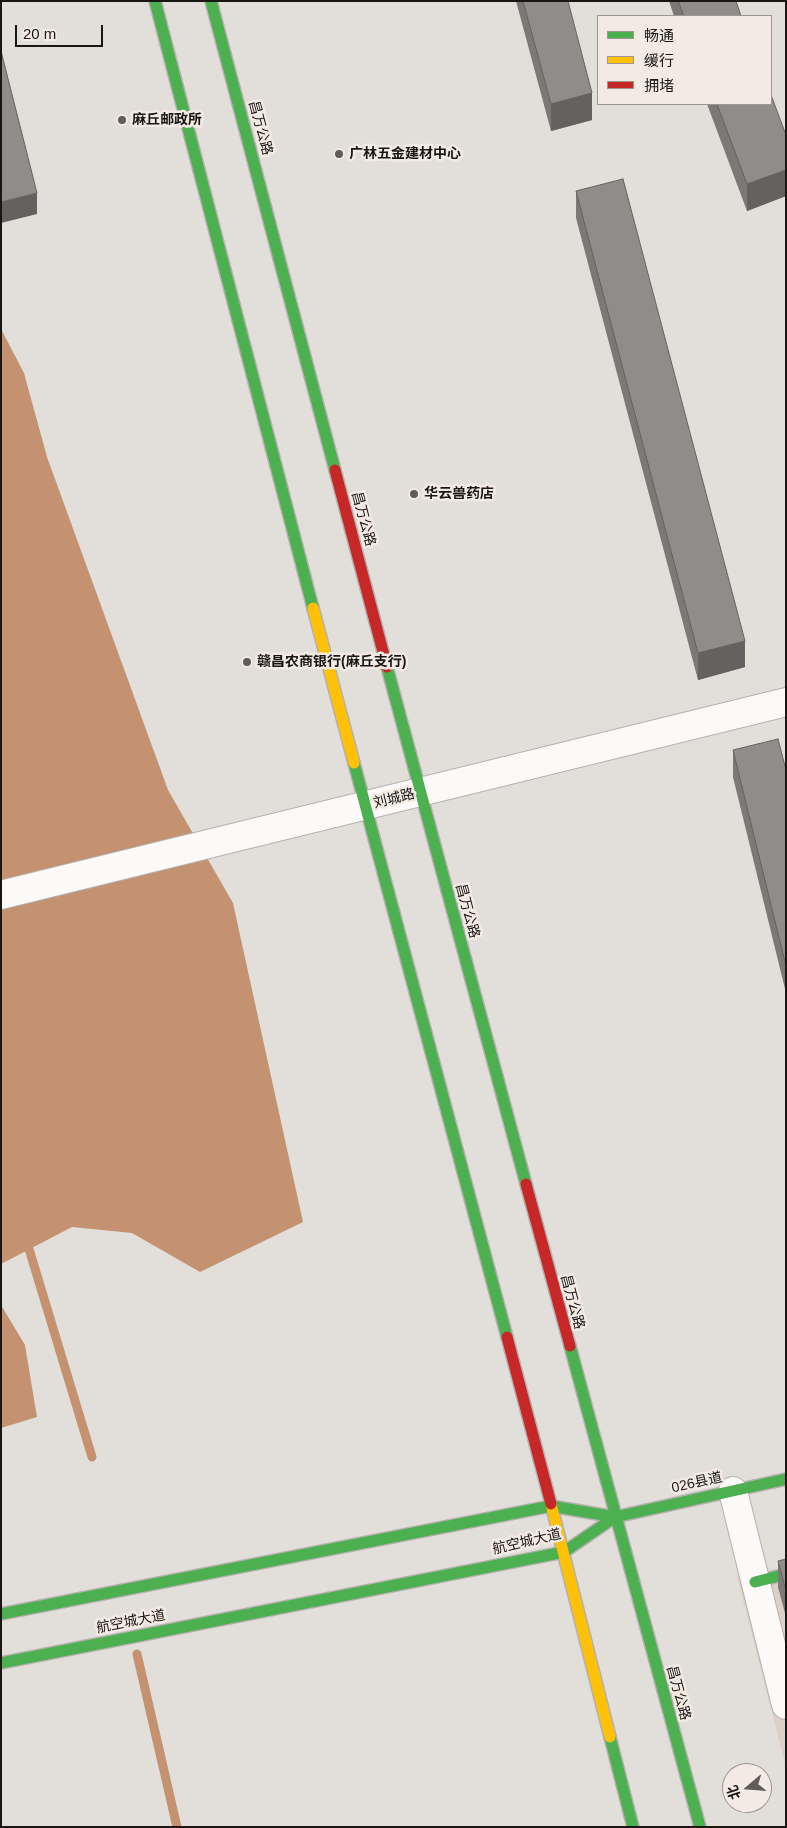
<!DOCTYPE html>
<html>
<head>
<meta charset="utf-8">
<style>
	body { margin:0 }
	#map { position:relative; width:787px; height:1828px; overflow:hidden; background:#e2deda; font-family:Arial,"Noto Sans SC",sans-serif }
	canvas { display:block }
	.frame { position:absolute; inset:0; border:2px solid #191614; pointer-events:none }
	.legend { position:absolute; left:597px; top:15px; width:175px; height:90px; box-sizing:border-box; background:#f4eae4; border:1px solid #9c9591; margin:0; padding:6px 9px; list-style:none; font-size:15px; color:#191614 }
	.legend li { display:flex; align-items:center; gap:10px; height:25px }
	.legend b { width:25px; border:1px solid #9c9591 }
	.north { position:absolute; left:722px; top:1763px; width:50px; height:50px; box-sizing:border-box; background:#f4eae4; border:1px solid #9c9591; border-radius:50%; rotate:252deg; font-size:14px; font-weight:700; line-height:20px; text-align:center; color:#191614 }
	.north::after { content:''; display:block; margin:auto; width:18px; height:22px; background:#5f5c59; clip-path:polygon(50% 0,100% 100%,50% 72%,0 100%) }
	.scale { position:absolute; left:15px; top:25px; width:88px; height:22px; box-sizing:border-box; border:2px solid #191614; border-top:0; padding-left:6px; font-size:15px; line-height:18px; white-space:nowrap; color:#191614; -webkit-text-stroke:4px #f4eae4; paint-order:stroke }
</style>
</head>
<body>
<div id="map">
<canvas width="787" height="1828"></canvas>
<div class="frame"></div>
<ul class="legend">
<li><b style="height:6px;background:#4caf50"></b>畅通</li>
<li><b style="height:6px;background:#ffc107"></b>缓行</li>
<li><b style="height:6px;background:#c62828"></b>拥堵</li>
</ul>
<div class="north">北</div>
<div class="scale">20 m</div>
</div>
<script>
const context = document.querySelector('canvas').getContext('2d');
context.lineJoin = 'round';
function fill(path, color) { context.fillStyle = color; context.fill(path, 'evenodd'); }
const toPath = rows => new Path2D(rows.map(r => 'M' + r).join(''));
function trace(path, color, width, dash) { context.strokeStyle = color; context.lineWidth = width; context.lineCap = dash ? 'butt' : 'round'; context.setLineDash(dash || []); context.stroke(path); }
function label(font, color, halo, rows, align = 'center') {
  context.font = font + ' Arial,"Noto Sans SC",sans-serif'; context.lineWidth = 5; context.setLineDash([]); context.textBaseline = 'middle'; context.strokeStyle = halo; context.fillStyle = color; for (const [text, x, y, turn = 0] of rows) {
    context.save(); context.translate(x, y); context.rotate((+turn || 0) * Math.PI / 180); context.textAlign = isNaN(turn) ? turn : align; if (halo) context.strokeText(text, 0, 0); context.fillText(text, 0, 0); context.restore();
  }
}
const built = toPath([
	[786,1567,786,1767,737,1577]
]);
const water = toPath([
	[1,329,24,373,47,457,168,790,233,903,303,1222,200,1272,132,1233,72,1227,1,1264],
	[1,1305,25,1345,37,1417,1,1428]
]);
const stream = toPath([
	[26,1239,92,1457],
	[137,1654,177,1827]
]);
const street = toPath([
	[1,895,786,702],
	[733,1491,786,1705]
]);
const fast = toPath([
	[155,1,313,608],
	[211,1,335,470],
	[387,667,526,1184],
	[354,763,507,1337],
	[570,1346,700,1827],
	[615,1517,786,1479],
	[755,1582,786,1574],
	[1,1614,551,1506,615,1517],
	[1,1663,564,1552,615,1517],
	[610,1737,633,1827]
]);
const slow = toPath([
	[313,608,354,763],
	[551,1504,610,1737]
]);
const jam = toPath([
	[335,470,387,667],
	[526,1184,570,1346],
	[507,1337,551,1504]
]);
const wall = toPath([
	[516,1,568,1,592,120,551,131],
	[669,1,736,1,741,16,674,16],
	[707,104,771,104,786,135,786,196,747,211],
	[576,191,745,667,698,680,576,218],
	[733,750,786,770,786,993,733,777],
	[786,1559,786,1617,778,1587,778,1561]
]);
const shadedWall = toPath([
	[592,93,592,120,551,131,551,104],
	[786,170,786,196,747,211,747,184],
	[37,193,37,214,1,223,1,202],
	[745,641,745,667,698,680,698,653]
]);
const building = toPath([
	[523,1,568,1,592,93,551,104,523,1],
	[678,1,736,1,741,16,684,16,678,1],
	[1,51,37,193,1,202,1,51],
	[771,95,786,135,786,170,747,184,717,104,771,104,771,95],
	[623,179,745,641,698,653,576,191,623,179],
	[778,739,786,770,786,966,733,750,778,739],
	[786,1559,786,1591,778,1561,786,1559]
]);
const markers = [
	[122,120,5,"#5f5c59"],
	[339,154,5,"#5f5c59"],
	[414,494,5,"#5f5c59"],
	[247,662,5,"#5f5c59"]
];
const poiNames = [
	["麻丘邮政所",132,120],
	["广林五金建材中心",349,154],
	["华云兽药店",424,494],
	["赣昌农商银行(麻丘支行)",257,662]
];
const streetNames = [
	["昌万公路",260,128,75],
	["昌万公路",363,519,75],
	["刘城路",394,799,-14],
	["昌万公路",467,911,75],
	["昌万公路",572,1302,75],
	["026县道",697,1483,-13],
	["航空城大道",527,1542,-13],
	["航空城大道",131,1622,-11],
	["昌万公路",678,1693,75]
];
fill(built, '#dcd0c9');
fill(water, '#c49270');
trace(stream, '#c49270', 9);
trace(street, '#b4b1ae', 30);
trace(fast, '#b4b1ae', 14);
trace(slow, '#b4b1ae', 14);
trace(jam, '#b4b1ae', 14);
trace(street, '#fbfaf9', 28);
trace(fast, '#4caf50', 11);
trace(slow, '#ffc107', 11);
trace(jam, '#c62828', 11);
fill(wall, '#7b7876');
fill(shadedWall, '#646260');
fill(building, '#8f8c89');
trace(building, '#646260', 1);
for (const [x, y, r, color] of markers) { const dot = new Path2D(); dot.arc(x, y, r, 0, 2 * Math.PI); context.fillStyle = color; context.fill(dot); trace(dot, '#f4eae4', 2); }
label('bold 14px', '#191614', '#f4eae4', poiNames, 'left');
label('14px', '#191614', '#f4eae4', streetNames);
</script>
</body>
</html>
